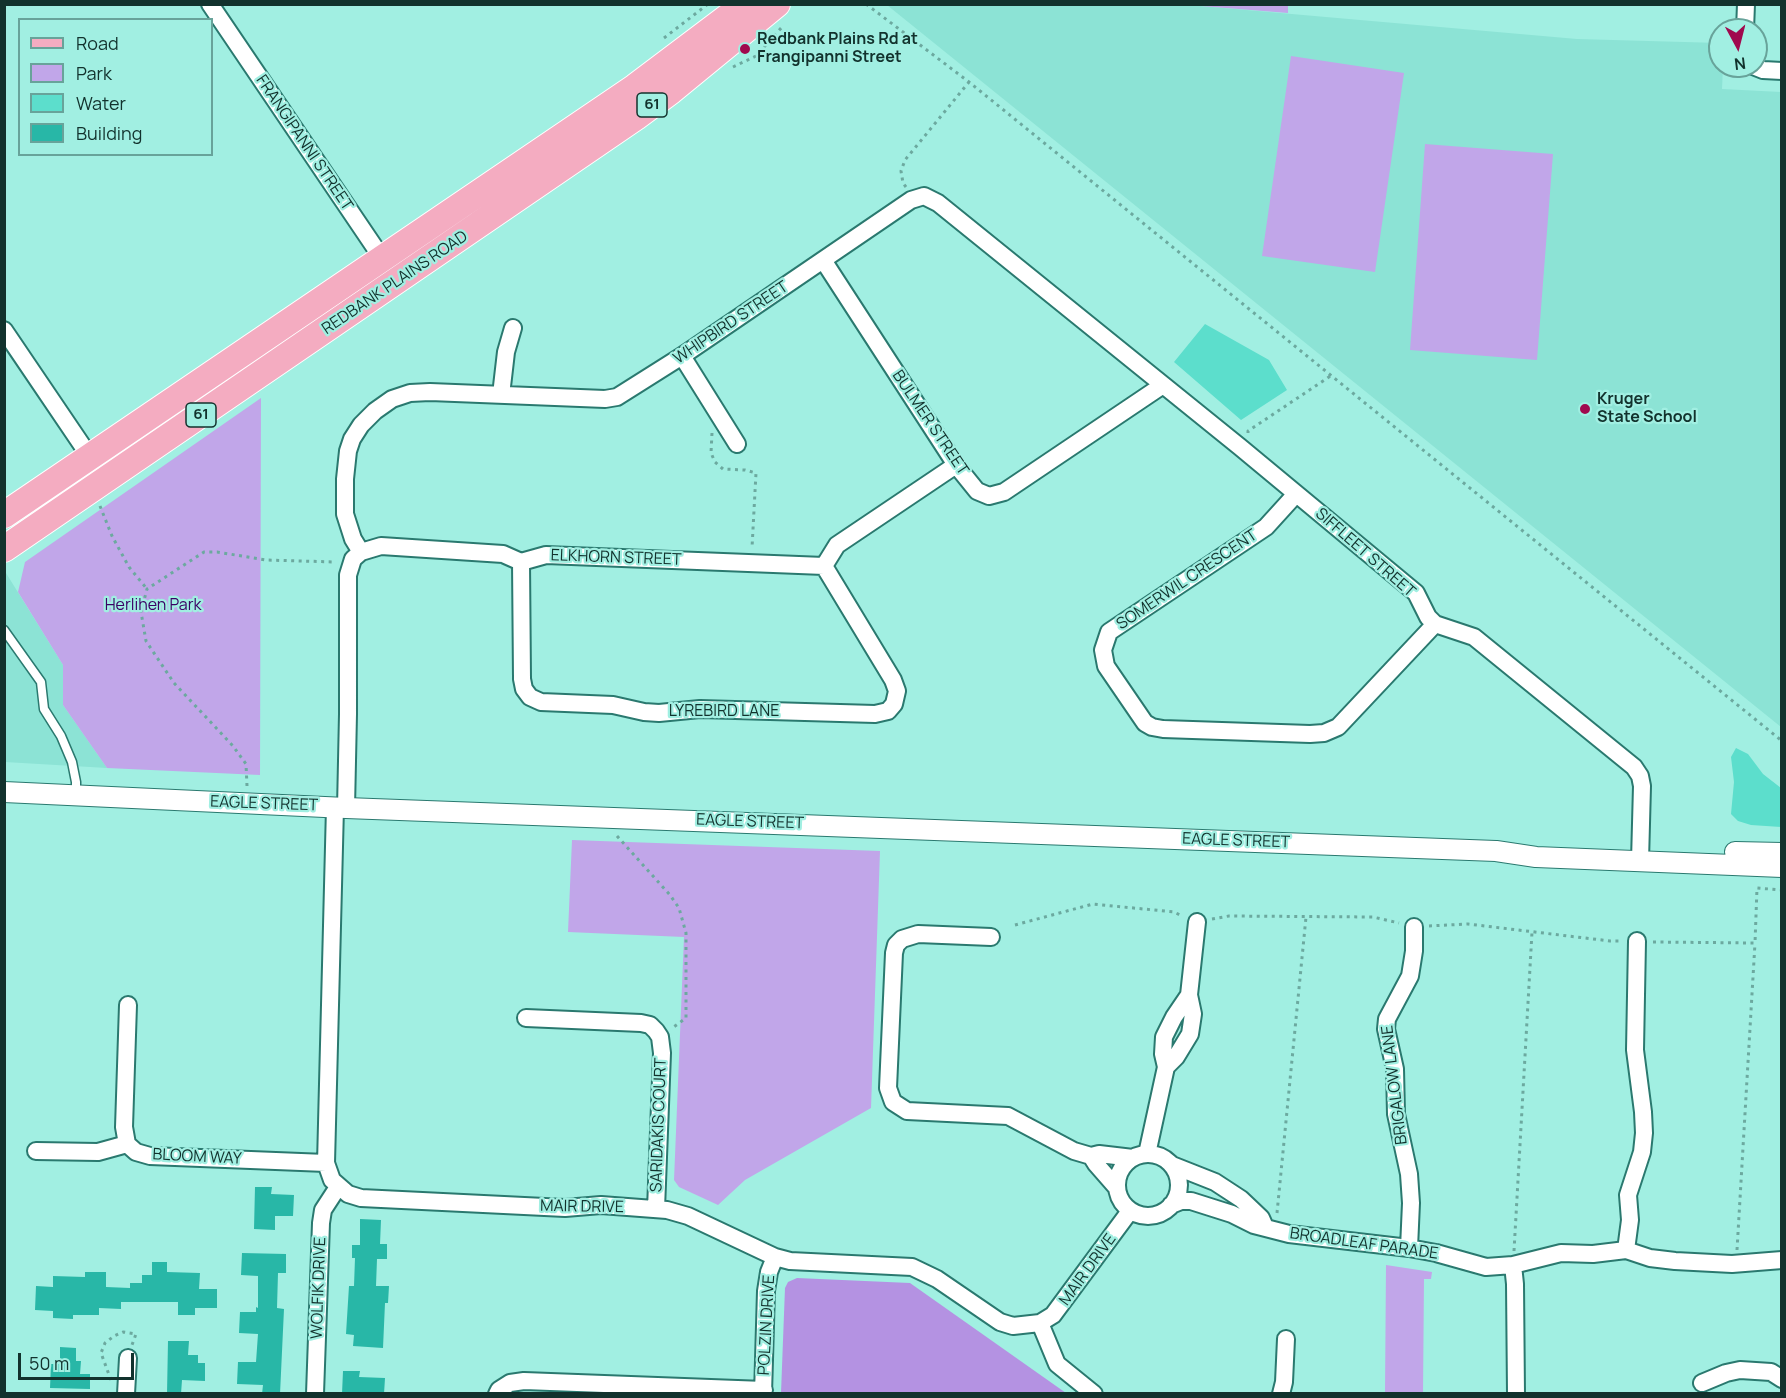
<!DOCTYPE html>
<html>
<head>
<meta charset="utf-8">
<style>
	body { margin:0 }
	#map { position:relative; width:1786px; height:1398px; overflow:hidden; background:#a1efe2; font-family:Manrope,sans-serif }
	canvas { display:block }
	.frame { position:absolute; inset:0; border:6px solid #12322d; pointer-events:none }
	.legend { position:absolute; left:18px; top:18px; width:195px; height:138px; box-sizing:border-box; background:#a1efe2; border:2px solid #68a39a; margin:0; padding:8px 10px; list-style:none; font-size:18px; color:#12322d }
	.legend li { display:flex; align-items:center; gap:12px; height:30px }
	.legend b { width:30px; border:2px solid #68a39a }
	.north { position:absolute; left:1708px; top:18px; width:60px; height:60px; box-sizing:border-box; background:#a1efe2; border:2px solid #68a39a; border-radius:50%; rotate:173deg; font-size:16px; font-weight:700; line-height:24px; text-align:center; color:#12322d }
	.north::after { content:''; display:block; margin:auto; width:21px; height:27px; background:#a0094e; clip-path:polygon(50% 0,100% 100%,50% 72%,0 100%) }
	.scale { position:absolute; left:18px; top:1353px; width:116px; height:27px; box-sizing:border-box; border:3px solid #12322d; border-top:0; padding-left:8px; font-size:18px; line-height:21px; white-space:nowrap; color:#12322d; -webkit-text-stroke:4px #a1efe2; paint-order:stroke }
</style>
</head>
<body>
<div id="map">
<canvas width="1786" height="1398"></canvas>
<div class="frame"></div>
<ul class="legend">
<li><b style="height:8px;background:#f4acc1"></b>Road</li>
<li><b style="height:16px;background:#c1a6e9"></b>Park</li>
<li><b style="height:16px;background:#5cdecc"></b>Water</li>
<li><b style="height:16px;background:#28b7a7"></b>Building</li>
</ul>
<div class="north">N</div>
<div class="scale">50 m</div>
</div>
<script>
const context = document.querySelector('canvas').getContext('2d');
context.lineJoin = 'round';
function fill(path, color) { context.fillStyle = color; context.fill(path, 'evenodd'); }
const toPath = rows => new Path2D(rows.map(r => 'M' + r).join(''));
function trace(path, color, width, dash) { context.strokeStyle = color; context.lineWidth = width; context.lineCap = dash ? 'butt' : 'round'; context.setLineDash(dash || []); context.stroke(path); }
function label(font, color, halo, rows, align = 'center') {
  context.font = font + ' Manrope,sans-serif'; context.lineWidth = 4.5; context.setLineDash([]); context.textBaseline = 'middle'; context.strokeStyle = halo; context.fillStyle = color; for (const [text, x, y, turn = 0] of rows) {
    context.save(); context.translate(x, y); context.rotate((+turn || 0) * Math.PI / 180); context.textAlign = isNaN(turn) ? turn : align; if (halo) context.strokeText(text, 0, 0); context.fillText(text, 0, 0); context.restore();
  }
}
const built = toPath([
	[887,5,1189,5,1577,39,1720,43,1720,66,1723,66,1722,89,1781,92,1781,727],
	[6,573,63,665,63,705,107,768,5,762]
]);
const green = toPath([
	[1189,5,1288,5,1288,13],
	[1291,56,1404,73,1375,272,1262,256],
	[1425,144,1553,154,1537,360,1410,350],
	[261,398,260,775,107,768,63,705,63,665,18,592,25,562],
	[572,840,880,851,871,1108,745,1180,718,1205,679,1187,674,1180,684,937,568,932],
	[1386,1265,1432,1272,1431,1279,1424,1279,1423,1393,1385,1393]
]);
const forest = toPath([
	[797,1278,910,1283,1066,1393,781,1393,785,1288,788,1282]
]);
const water = toPath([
	[1205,324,1269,360,1287,390,1241,420,1174,362],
	[1736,748,1748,754,1763,774,1781,788,1781,827,1751,825,1738,821,1731,814,1734,782,1731,757]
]);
const building = toPath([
	[255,1187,272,1187,271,1194,294,1195,293,1216,275,1216,275,1230,254,1229],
	[360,1219,381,1220,380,1244,387,1244,387,1259,377,1259,376,1286,389,1286,388,1303,385,1303,383,1348,353,1346,354,1335,346,1334,349,1286,354,1286,355,1258,352,1258,352,1245,360,1245],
	[242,1253,286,1254,286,1273,278,1273,277,1308,284,1309,280,1394,262,1394,263,1385,237,1384,238,1362,256,1362,258,1334,239,1333,240,1312,256,1312,256,1307,258,1308,258,1276,241,1275],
	[152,1262,167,1262,167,1272,200,1273,199,1289,217,1289,217,1308,195,1308,195,1315,178,1315,178,1302,121,1302,121,1309,99,1308,99,1315,73,1315,73,1319,53,1318,53,1311,35,1310,36,1286,53,1287,53,1276,85,1277,85,1272,106,1272,106,1287,130,1288,130,1283,142,1283,142,1275,152,1275],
	[168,1341,189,1341,188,1355,198,1355,198,1363,205,1363,205,1381,182,1380,181,1394,167,1394],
	[60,1347,76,1348,76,1361,81,1361,80,1374,90,1374,90,1389,50,1388,51,1364,60,1364],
	[343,1371,360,1371,359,1377,385,1378,384,1394,342,1394]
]);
const path = toPath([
	[866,4,969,82,1782,741],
	[664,38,708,4],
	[733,67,756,56,783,26],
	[906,187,903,183,901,171,905,160,969,82],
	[712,433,711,453,715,462,723,469,745,470,756,473,752,548],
	[1248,433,1248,431,1332,375],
	[100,506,112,536,129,567,147,589],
	[247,786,246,764,233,746,174,683,146,641,141,612,147,589,204,552,217,552,266,560,336,562],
	[617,836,670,895,679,908,686,933,686,1018,671,1029],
	[1212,919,1229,916,1373,917,1399,923],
	[1015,925,1093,904,1174,912,1182,916],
	[1429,926,1468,924,1610,941,1622,941],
	[1653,942,1755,943,1757,888,1782,890],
	[1277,1213,1306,917],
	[1737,1250,1755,943],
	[1514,1251,1532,932],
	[111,1380,101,1353,105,1343,114,1336,123,1332,136,1334,132,1345]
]);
const service = toPath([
	[4,630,41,682,44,709,61,736,72,762,76,782,76,796]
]);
const minor = toPath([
	[210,4,388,267],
	[1745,30,1746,4],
	[1753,66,1763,70,1782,71],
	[823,260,956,465,977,491,989,496,1004,492,1163,385],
	[4,330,90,457],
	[682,356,737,444],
	[501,395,506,352,513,328],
	[1296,494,1266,527,1109,632,1103,650,1106,666,1145,723,1152,727,1163,729,1310,734,1324,733,1338,727,1435,624],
	[361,552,353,539,345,514,345,479,348,451,352,439,361,425,375,411,392,399,410,393,430,392,605,399,617,397,682,356,911,200,924,196,938,203,1240,447,1416,593,1428,617,1435,624,1474,637,1634,767,1640,776,1642,786,1640,861],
	[521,562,522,679,524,689,530,697,541,702,613,705,644,712,659,713,700,709,875,714,888,711,894,704,897,691,893,680,824,566],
	[335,807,326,1163,332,1180,348,1194,361,1198,565,1208,601,1205,667,1210,688,1216,775,1257,790,1261,912,1267,937,1279,1000,1322,1013,1326,1040,1323,1053,1315,1130,1211],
	[346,808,348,714,348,575,353,559,361,552,381,546,503,554,521,562,546,555,824,566,837,545,956,465],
	[991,937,918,934,902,939,896,945,894,953,888,1088,893,1102,907,1111,1008,1116,1074,1151,1091,1156,1099,1154,1133,1158],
	[526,1018,641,1023,650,1025,656,1031,660,1037,662,1053,656,1209],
	[1166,1067,1176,1057,1190,1034,1193,1014,1189,995,1197,922],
	[127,1144,124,1127,128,1005],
	[36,1151,98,1152,127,1144,136,1152,150,1156,326,1163],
	[1147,1154,1166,1067,1163,1054,1164,1037,1174,1017,1189,995],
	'1117 1185a31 31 0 1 1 62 0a31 31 0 1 1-62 0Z',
	[1091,1156,1096,1164,1117,1188],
	[1172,1165,1215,1182,1241,1199,1261,1218,1265,1227],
	[1171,1205,1181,1201,1191,1201,1232,1214,1254,1225,1289,1234,1409,1248,1436,1253,1486,1267,1513,1265,1561,1253,1593,1254,1626,1250,1650,1258,1675,1261,1732,1264,1782,1260],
	[1409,1248,1411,1203,1409,1174,1396,1114,1395,1069,1386,1029,1387,1019,1410,976,1414,951,1414,927],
	[1626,1250,1630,1220,1628,1195,1642,1152,1644,1133,1643,1112,1635,1050,1637,941],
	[1513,1265,1515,1284,1516,1394],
	[1040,1323,1057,1364,1094,1394],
	[1702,1383,1726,1373,1740,1370,1771,1372,1782,1379],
	[126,1394,128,1358],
	[315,1394,321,1223,323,1210,338,1187],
	[497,1394,499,1390,510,1383,524,1381,764,1390],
	[763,1394,766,1291,769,1272,775,1257],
	[1281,1394,1284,1382,1286,1339]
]);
const tertiary = toPath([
	[4,792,346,808,1496,851,1536,857,1782,867],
	[1735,852,1782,853]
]);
const primary = toPath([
	[4,515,635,87,745,4],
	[4,549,636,117,671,91,777,4]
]);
const markers = [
	[745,49,6,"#a0094e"],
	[1585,409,6,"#a0094e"]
];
const shields = [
	[652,105,30],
	[201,415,30]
];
const shieldNames = [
	["61",652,105],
	["61",201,415]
];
const poiNames = [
	["Redbank Plains Rd at",757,40],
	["Frangipanni Street",757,58],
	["Kruger",1597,400],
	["State School",1597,418]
];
const streetNames = [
	["FRANGIPANNI STREET",304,143,56],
	["REDBANK PLAINS ROAD",395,283,-34],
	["WHIPBIRD STREET",731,323,-34],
	["BULMER STREET",930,423,56],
	["SIFFLEET STREET",1365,553,41],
	["ELKHORN STREET",616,558,2],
	["SOMERWIL CRESCENT",1187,580,-34],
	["LYREBIRD LANE",724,712],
	["EAGLE STREET",264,804,2],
	["EAGLE STREET",750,822,2],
	["EAGLE STREET",1236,841,2],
	["BRIGALOW LANE",1395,1085,-97],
	["SARIDAKIS COURT",659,1125,-88],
	["BLOOM WAY",197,1157,3],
	["MAIR DRIVE",582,1207,1],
	["BROADLEAF PARADE",1364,1244,8],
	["MAIR DRIVE",1088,1270,-54],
	["WOLFIK DRIVE",319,1288,-88],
	["POLZIN DRIVE",767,1325,-87]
];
const parkNames = [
	["Herlihen Park",153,606]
];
fill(built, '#8ce3d5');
fill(green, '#c1a6e9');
fill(forest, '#b492e2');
fill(water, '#5cdecc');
fill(building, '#28b7a7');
trace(service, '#2a796f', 11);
trace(minor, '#2a796f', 20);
trace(tertiary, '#2a796f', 22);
trace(primary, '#fff', 28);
trace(path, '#6ca99f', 3, [3, 4.5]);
trace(service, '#fff', 8);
trace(minor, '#fff', 16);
trace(tertiary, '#fff', 20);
trace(primary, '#f4acc1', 26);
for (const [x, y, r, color] of markers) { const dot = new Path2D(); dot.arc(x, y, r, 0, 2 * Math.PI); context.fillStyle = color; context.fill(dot); trace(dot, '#a1efe2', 2); }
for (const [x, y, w] of shields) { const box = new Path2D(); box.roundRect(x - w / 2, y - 12, w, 24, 4.5); context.fillStyle = '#a1efe2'; context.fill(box); trace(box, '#12322d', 1.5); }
label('bold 15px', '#12322d', null, shieldNames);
label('bold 16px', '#12322d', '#a1efe2', poiNames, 'left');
label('16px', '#12322d', '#a1efe2', streetNames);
label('16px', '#3a0164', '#a1efe2', parkNames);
</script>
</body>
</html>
